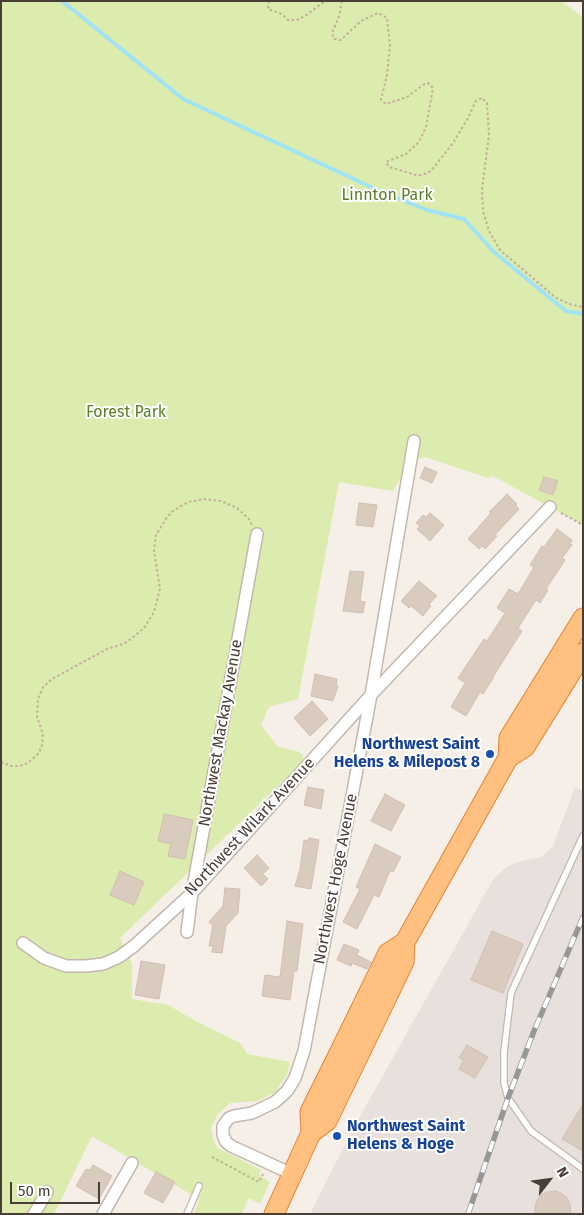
<!DOCTYPE html>
<html>
<head>
<meta charset="utf-8">
<style>
	body { margin:0 }
	#map { position:relative; width:584px; height:1215px; overflow:hidden; background:#f5efe8; font-family:"Fira Sans",sans-serif }
	canvas { display:block }
	.frame { position:absolute; inset:0; border:2px solid #493e36; pointer-events:none }
	.north { position:absolute; left:524px; top:1155px; width:50px; height:50px; -webkit-text-stroke:4px #fff; paint-order:stroke; rotate:60deg; font-size:14px; font-weight:700; line-height:20px; text-align:center; color:#493e36 }
	.north::after { content:''; display:block; margin:auto; width:18px; height:22px; background:#493e36; clip-path:polygon(50% 0,100% 100%,50% 72%,0 100%) }
	.scale { position:absolute; left:10px; top:1182px; width:90px; height:22px; box-sizing:border-box; border:2px solid #493e36; border-top:0; padding-left:6px; font-size:15px; line-height:18px; white-space:nowrap; color:#493e36; -webkit-text-stroke:4px #fff; paint-order:stroke }
</style>
</head>
<body>
<div id="map">
<canvas width="584" height="1215"></canvas>
<div class="frame"></div>
<div class="north">N</div>
<div class="scale">50 m</div>
</div>
<script>
const context = document.querySelector('canvas').getContext('2d');
context.lineJoin = 'round';
function fill(path, color) { context.fillStyle = color; context.fill(path, 'evenodd'); }
const toPath = rows => new Path2D(rows.map(r => 'M' + r).join(''));
function trace(path, color, width, dash) { context.strokeStyle = color; context.lineWidth = width; context.lineCap = dash ? 'butt' : 'round'; context.setLineDash(dash || []); context.stroke(path); }
function label(font, color, halo, rows, align = 'center') {
  context.font = font + ' "Fira Sans",sans-serif'; context.lineWidth = 4; context.setLineDash([]); context.textBaseline = 'middle'; context.strokeStyle = halo; context.fillStyle = color; for (const [text, x, y, turn = 0] of rows) {
    context.save(); context.translate(x, y); context.rotate((+turn || 0) * Math.PI / 180); context.textAlign = isNaN(turn) ? turn : align; if (halo) context.strokeText(text, 0, 0); context.fillText(text, 0, 0); context.restore();
  }
}
const industrial = toPath([
	[575,787,583,791,583,1214,310,1214,354,1127,494,878,508,866,521,861,541,857,553,846]
]);
const green = toPath([
	[1,1,561,1,583,17,583,525,493,476,488,478,425,457,409,463,393,491,339,482,298,699,269,707,261,725,278,747,297,751,303,755,303,762,120,938,132,964,132,999,168,1005,201,1024,240,1043,246,1051,247,1054,290,1062,287,1075,275,1092,258,1101,230,1103,218,1114,211,1127,213,1139,218,1148,261,1170,259,1175,270,1182,260,1204,249,1198,242,1214,194,1214,199,1199,92,1136,54,1214,1,1214]
]);
const stream = toPath([
	[62,1,183,99,375,189,427,210,464,219,495,253,566,311,583,314]
]);
const building = toPath([
	[425,467,437,472,432,483,420,478,425,467],
	[544,477,558,481,553,495,539,490,544,477],
	[507,494,517,504,515,505,519,509,495,535,497,536,485,549,482,546,479,549,468,539,491,513,489,512,507,494],
	[359,503,377,505,373,527,356,525,359,503],
	[430,513,444,525,430,541,417,529,420,526,416,523,423,515,426,517,430,513],
	[557,529,572,540,570,544,572,545,562,558,565,560,546,589,548,590,540,603,536,600,518,628,522,631,493,677,494,677,483,694,480,692,466,716,451,707,465,683,458,678,484,639,487,641,505,613,497,608,509,589,518,594,534,567,530,565,542,546,544,547,557,529],
	[350,571,364,572,360,601,365,602,363,613,343,611,350,571],
	[419,581,437,596,429,604,431,606,423,616,411,606,409,608,401,601,419,581],
	[315,674,337,679,336,685,338,686,333,701,311,696,315,674],
	[312,701,328,719,310,736,294,718,312,701],
	[308,787,324,790,321,809,304,805,308,787],
	[385,794,405,805,391,831,371,821,385,794],
	[164,814,193,820,185,859,168,856,171,844,158,841,164,814],
	[309,838,319,840,311,889,295,886,300,869,304,840,308,841,309,838],
	[375,844,401,857,393,872,390,871,379,897,374,895,357,929,343,922,360,889,356,887,375,844],
	[257,855,269,868,263,874,268,879,261,886,244,868,257,855],
	[120,871,144,882,134,905,110,895,120,871],
	[225,888,240,889,238,913,226,926,222,953,212,952,213,946,209,946,213,925,209,922,223,906,225,888],
	[287,921,303,924,297,971,294,971,290,1000,262,996,265,975,280,977,287,921],
	[492,931,523,944,503,993,471,980,492,931],
	[344,944,359,950,357,955,371,962,367,969,352,963,351,966,337,960,344,944],
	[141,961,165,965,159,999,135,995,141,961],
	[467,1045,488,1057,475,1078,459,1069,464,1060,459,1058,467,1045],
	[583,1104,583,1151,562,1139,583,1104],
	[93,1165,112,1176,99,1199,76,1186,86,1169,90,1170,93,1165],
	[156,1172,175,1182,163,1203,144,1193,156,1172],
	[555,1191,561,1193,567,1198,570,1204,571,1214,535,1214,535,1207,537,1200,541,1195,548,1192,555,1191]
]);
const path = toPath([
	[269,1,268,9,282,14,288,20,297,20,305,16,325,1],
	[342,1,339,16,332,33,334,39,341,40,361,21,378,13,387,18,390,46,387,75,381,100,386,104,407,97,423,85,428,83,433,88,426,127,419,142,406,154,386,162,389,167,416,175,422,175,431,171,453,143,468,118,476,101,482,98,487,103,489,135,482,190,483,211,489,231,500,250,555,297,569,304,583,307],
	[561,513,583,525],
	[1,762,11,766,20,766,28,763,39,753,42,745,43,734,37,717,38,699,43,687,52,679,107,649,123,644,131,639,144,628,154,612,160,589,154,551,156,535,167,517,173,511,188,502,204,499,221,501,237,508,249,519,252,525],
	[212,1157,259,1182,263,1174]
]);
const service = toPath([
	[583,836,511,993,504,1052,504,1083,508,1098,531,1131,583,1169],
	[187,1214,199,1186]
]);
const minor = toPath([
	[187,932,192,893,257,534],
	[23,943,44,958,66,966,86,966,103,964,119,957,134,946,192,893,371,695,550,507],
	[292,1174,231,1146,226,1142,223,1135,223,1126,229,1118,234,1116,252,1113,275,1102,287,1091,295,1078,304,1051,371,695,414,441],
	[34,1214,47,1192],
	[103,1214,132,1163]
]);
const trunk = toPath([
	[508,758,525,747,583,653],
	[311,1133,327,1121,404,962,405,942,508,758,509,738,583,618],
	[274,1214,311,1133,310,1112,348,1035,388,953,405,942]
]);
const rail = toPath([
	[468,1214,508,1098,534,1031,583,917]
]);
const markers = [
	[490,754,5,"#1a4fb4"],
	[337,1136,5,"#1a4fb4"]
];
const parkNames = [
	["Linnton Park",387,196],
	["Forest Park",126,413]
];
const streetNames = [
	["Northwest Mackay Avenue",221,733,-80],
	["Northwest Wilark Avenue",250,827,-47],
	["Northwest Hoge Avenue",336,879,-79]
];
const transitNames = [
	["Northwest Saint",480,745],
	["Helens & Milepost 8",480,763],
	["Northwest Saint",347,1127,"left"],
	["Helens & Hoge",347,1145,"left"]
];
fill(industrial, '#e7e0dc');
fill(green, '#dcecae');
trace(stream, '#a1e3f5', 4);
fill(building, '#dacbbf');
trace(building, '#d3beaf', 1);
trace(service, '#c4b7ad', 8);
trace(minor, '#c4b7ad', 14);
trace(trunk, '#e8812f', 21);
trace(path, '#c4ad9a', 2, [2.5, 2.5]);
trace(service, '#fff', 5.5);
trace(minor, '#fff', 11);
trace(trunk, '#ffc080', 19);
trace(rail, '#979797', 5.5);
trace(rail, '#fff', 4, [11]);
for (const [x, y, r, color] of markers) { const dot = new Path2D(); dot.arc(x, y, r, 0, 2 * Math.PI); context.fillStyle = color; context.fill(dot); trace(dot, '#fff', 2); }
label('16px', '#587f25', '#fff', parkNames);
label('16px', '#493e36', '#fff', streetNames);
label('bold 16px', '#164399', '#fff', transitNames, 'right');
</script>
</body>
</html>
